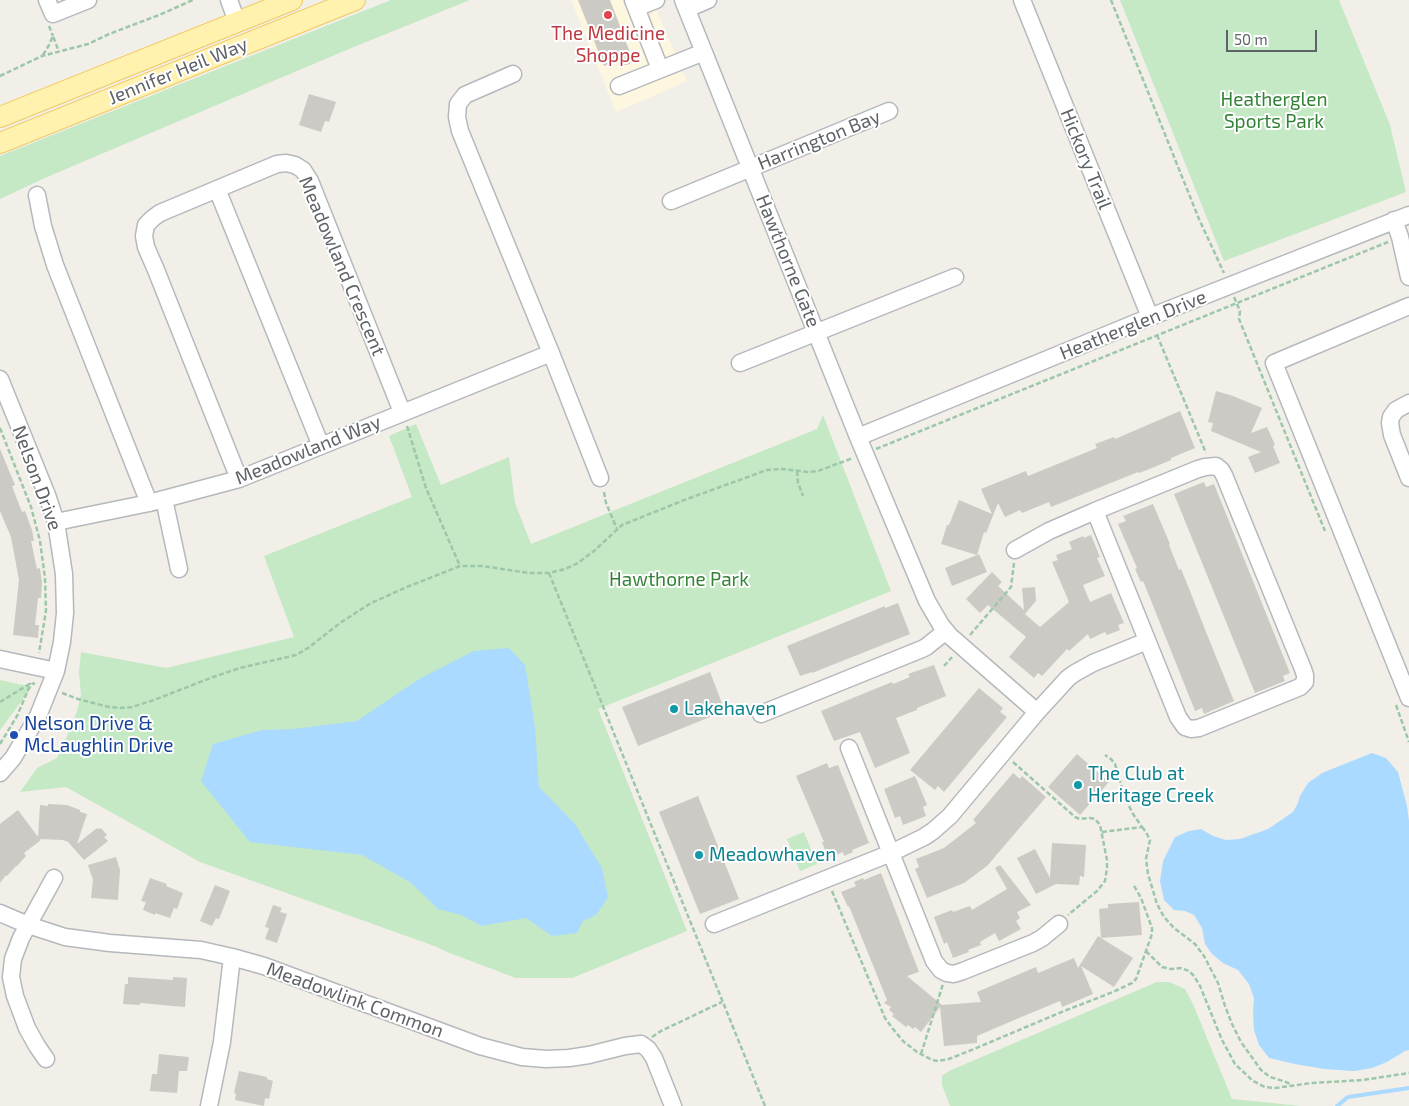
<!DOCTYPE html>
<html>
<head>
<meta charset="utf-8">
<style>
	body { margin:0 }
	#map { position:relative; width:1409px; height:1106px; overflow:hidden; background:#f1efe8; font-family:"Exo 2",sans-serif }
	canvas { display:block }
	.scale { position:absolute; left:1226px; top:30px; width:91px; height:22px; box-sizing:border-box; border:2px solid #5f6368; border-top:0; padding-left:6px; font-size:15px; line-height:18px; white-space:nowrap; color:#5f6368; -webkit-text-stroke:4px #fff; paint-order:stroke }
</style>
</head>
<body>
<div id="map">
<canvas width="1409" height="1106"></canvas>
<div class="scale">50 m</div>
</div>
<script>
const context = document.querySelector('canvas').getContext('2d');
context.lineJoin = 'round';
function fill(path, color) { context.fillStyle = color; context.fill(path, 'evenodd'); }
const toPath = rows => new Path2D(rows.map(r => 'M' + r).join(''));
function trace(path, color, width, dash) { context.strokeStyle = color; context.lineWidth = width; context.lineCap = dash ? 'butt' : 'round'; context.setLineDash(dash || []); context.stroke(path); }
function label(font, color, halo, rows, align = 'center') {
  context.font = font + ' "Exo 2",sans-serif'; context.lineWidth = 4; context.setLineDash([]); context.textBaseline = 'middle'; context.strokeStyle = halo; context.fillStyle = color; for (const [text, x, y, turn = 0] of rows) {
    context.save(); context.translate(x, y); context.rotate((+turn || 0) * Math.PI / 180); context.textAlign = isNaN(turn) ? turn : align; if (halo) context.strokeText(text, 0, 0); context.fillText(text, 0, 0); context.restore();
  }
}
const commercial = toPath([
	[571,0,652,0,687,81,616,112]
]);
const green = toPath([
	[391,0,470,0,344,51,47,177,0,199,0,156],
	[1120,0,1339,0,1390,125,1406,192,1224,261],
	[823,415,891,591,598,709,687,931,572,978,516,978,447,952,437,947,200,862,66,787,20,792,37,768,57,758,67,736,77,711,81,695,79,672,81,652,166,668,294,637,264,556,412,497,389,436,416,424,441,485,509,457,515,503,531,544,817,429],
	[0,680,32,687,0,730],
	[804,832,817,864,800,871,787,839],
	[1157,982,1169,982,1185,989,1193,1004,1232,1099,1301,1106,950,1106,942,1085,942,1076,949,1071]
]);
const water = toPath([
	[509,648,525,665,535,727,539,787,575,824,602,868,608,898,596,915,583,921,577,933,552,936,526,918,482,926,461,915,438,909,410,882,362,855,250,842,201,781,213,744,262,730,294,729,357,721,419,679,474,651],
	[1372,753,1386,758,1398,772,1407,806,1409,821,1409,1050,1405,1051,1387,1062,1372,1068,1354,1071,1324,1069,1295,1064,1269,1058,1259,1045,1254,1030,1253,1014,1254,998,1249,984,1238,970,1223,963,1212,954,1205,944,1202,928,1194,915,1185,911,1174,910,1164,900,1160,881,1163,861,1175,837,1189,831,1201,829,1213,836,1226,840,1240,839,1268,829,1293,812,1298,803,1300,796,1308,783,1322,773]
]);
const stream = toPath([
	[1337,1106,1348,1097,1409,1088]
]);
const building = toPath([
	[578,0,610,0,631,55,632,60,630,64,625,65,620,64,617,61,604,66],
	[309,94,336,102,329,122,325,121,321,132,299,125],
	[1216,391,1233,396,1262,408,1251,433,1267,427,1275,445,1273,446,1280,463,1255,473,1248,457,1261,452,1211,431,1213,423,1208,422],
	[1180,411,1195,448,1171,458,1171,460,1152,468,1139,473,1138,472,1051,507,1049,502,1022,513,1020,510,1005,517,998,503,986,533,984,532,977,555,979,554,987,572,952,586,945,568,977,555,941,544,947,525,949,525,959,500,992,514,981,489,1026,471,1028,476,1097,448,1095,444,1114,437,1115,439],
	[0,449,15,485,12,486,22,512,25,511,32,530,34,541,31,541,37,569,40,568,42,583,41,598,38,598,35,625,39,625,38,638,13,635,19,580,11,537,0,511],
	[1204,482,1206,487,1214,484,1290,673,1283,676,1285,681,1255,693,1174,494],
	[1153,504,1170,544,1169,545,1179,570,1181,569,1190,591,1206,632,1234,701,1204,714,1202,708,1195,711,1150,598,1143,581,1141,582,1135,569,1137,568,1118,524,1126,521,1123,516],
	[1091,535,1100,557,1097,558,1105,576,1083,585,1090,602,1111,593,1124,623,1118,625,1120,630,1107,635,1105,632,1090,639,1088,634,1069,651,1067,649,1042,676,1038,673,1034,678,1009,657,1026,637,988,605,980,613,966,599,992,572,1002,582,998,586,1024,610,1022,588,1035,587,1036,601,1025,614,1040,627,1069,602,1052,562,1058,560,1056,555,1072,549,1069,542,1083,536,1084,538],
	[898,603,910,634,812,673,812,672,800,676,787,646,885,606,885,608],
	[934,665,946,696,917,708,917,710,896,718,910,753,875,768,860,732,834,741,821,711,892,682,893,684,910,677,908,674],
	[710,672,725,711,638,746,622,707],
	[979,688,1003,708,1000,712,1007,717,944,792,938,786,935,790,910,770],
	[1077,754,1109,782,1080,815,1048,787],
	[827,763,829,768,838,765,869,843,852,850,853,852,844,856,843,852,828,858,822,842,824,842,796,776],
	[1013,773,1020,779,1022,776,1046,797,987,866,964,883,927,898,915,869,919,867,916,859,944,848,976,823,973,820],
	[915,776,927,805,923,807,926,816,903,825,900,816,895,818,884,789],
	[698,796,739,899,700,914,659,812],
	[48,804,67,805,80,810,80,812,87,814,77,844,97,828,99,829,101,828,107,835,104,837,108,841,84,860,68,842,63,840,40,839,41,840,24,853,26,856,17,866,16,866,7,876,6,875,0,883,0,824,18,810,38,837,40,805,48,806],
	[1052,843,1086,845,1084,877,1080,876,1079,885,1056,884,1036,894,1017,858,1035,849,1050,878],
	[116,857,120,870,118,900,91,898,93,880,88,865],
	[1000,865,1031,905,1017,912,1020,918,1016,921,1021,929,999,941,995,933,980,942,981,945,968,950,969,952,953,958,947,942,944,944,934,917,952,910,953,912,970,906,972,910,1007,889,995,868],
	[881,873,919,972,907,976,942,1005,981,1002,977,992,1036,967,1038,973,1074,958,1078,968,1098,936,1101,938,1099,909,1108,908,1108,904,1139,902,1142,935,1101,938,1133,958,1114,987,1081,966,1093,994,1062,1007,1060,1001,1019,1018,977,1036,977,1043,944,1046,940,1007,921,1032,915,1027,913,1029,908,1025,906,1027,892,1016,894,1014,889,1010,891,1007,884,1003,887,1000,849,906,848,907,841,892,856,886,854,882,863,878,864,880],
	[150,878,167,884,166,886,183,893,177,909,174,908,170,918,155,913,155,915,143,910,146,902,141,901],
	[215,885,230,891,219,919,216,918,212,926,200,921],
	[273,905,282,908,280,912,287,914,277,943,265,939,269,928,265,927],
	[128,977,173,980,173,977,187,978,185,1007,140,1003,140,1005,123,1004,125,984,128,984],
	[159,1054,189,1057,187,1071,179,1071,177,1093,150,1091,152,1074,157,1074],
	[239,1071,267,1077,267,1079,273,1081,269,1099,265,1098,264,1106,235,1100,236,1094,234,1093]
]);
const path = toPath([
	[1111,0,1199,219,1224,273],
	[49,26,53,36],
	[43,55,49,45,53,36,59,52],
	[0,76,42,56,88,44,109,34,159,15,193,0],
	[1234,297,1240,311,1239,319,1325,531],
	[1157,335,1206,453],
	[407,426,426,488,460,566],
	[0,428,31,507,40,541,45,578,46,611,39,653],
	[876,449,1388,242],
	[797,471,798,483,803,496],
	[604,492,606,503,617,529],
	[549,573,765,1106],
	[970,635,1011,587,1014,563],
	[944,666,952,657],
	[62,693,78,699,109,707,120,708,132,707,154,700,213,677,240,668,296,655,308,648,340,623,371,603,407,587,460,566,482,566,529,573,549,573,565,569,578,563,594,551,622,525,687,499,767,470,782,469,808,472,818,471,853,458],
	[0,702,31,683,35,684],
	[1396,705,1409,742],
	[0,744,17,716,31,683],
	[1013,762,1075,817,1080,819,1090,818,1095,819,1100,825,1107,860,1107,868,1105,881,1097,891,1068,915],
	[1142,827,1146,832,1150,840,1146,859,1148,874,1157,904,1164,917,1174,928,1195,944,1204,956,1218,983,1225,1006,1232,1024,1241,1042,1261,1070,1270,1077,1286,1082,1290,1084],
	[1102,832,1142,827,1133,814,1125,798,1115,764,1111,759,1105,755],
	[832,891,885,1018,893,1029,903,1041,917,1052,932,1060,938,1061,949,1059,974,1049,1064,1011,1113,992,1132,983,1136,979,1152,934,1152,928,1141,898,1133,884],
	[1146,951,1162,967,1171,969,1181,968,1189,971,1194,976,1200,986,1222,1040,1235,1064,1253,1081,1265,1087,1275,1088,1312,1083,1363,1080,1409,1073],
	[652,1037,661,1031,722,1002],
	[921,1054,943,984]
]);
const minor = toPath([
	[47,0,53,14,88,0],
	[229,0,237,22],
	[633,0,660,69],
	[683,0,858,437,927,601,941,625,950,636,1037,712],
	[1022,0,1150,317],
	[636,8,656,0],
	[687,9,708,0],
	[513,74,465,95,458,104,457,117,460,131,551,353,600,478],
	[619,86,704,52],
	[217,189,321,446],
	[37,195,43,226,55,265,149,503],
	[671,201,889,111],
	[1394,220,1400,237,1409,277],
	[1409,306,1274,363,1409,698],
	[740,363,955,277],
	[0,379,47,495,56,522,64,574,65,613,62,642,56,671,38,716,13,758,0,773],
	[1409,403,1396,410,1391,417,1390,423,1392,435,1409,478],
	[858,437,1150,317,1409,215],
	[239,479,156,270,146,247,144,236,146,225,153,218,160,213,277,164,286,163,295,165,303,170,310,181,402,412],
	[164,499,179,569],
	[56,522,149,503,239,479,551,353],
	[1015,550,1049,531,1095,511,1198,469,1205,467,1216,466,1221,470,1224,475,1303,669,1305,675,1305,682,1300,687,1199,728,1191,729,1185,727,1178,717,1095,511],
	[0,659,56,671],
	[761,714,922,649,926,647,946,631],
	[849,748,934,961,941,970,947,973,954,974,963,971,1033,943,1042,938,1059,924],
	[0,913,28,925,65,937,110,943,201,950,232,957,264,966,480,1046,522,1057,546,1059,569,1058,589,1055,625,1046,641,1044,648,1049,654,1058,673,1106],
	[714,924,891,853,924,837,933,831,950,816,1037,712,1068,678,1075,673,1093,663,1147,641],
	[46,1059,37,1046,27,1028,15,996,11,977,13,959,21,938,54,878],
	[209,1106,222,1042,232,957]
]);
const major = toPath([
	[0,117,292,0],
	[0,143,355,0]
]);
const markers = [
	[608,15,5,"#e0444e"],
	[674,709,5,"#0f9aa8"],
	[14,735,5,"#1a4fb4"],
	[1078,785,5,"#0f9aa8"],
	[699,855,5,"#0f9aa8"]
];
const healthNames = [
	["The Medicine",608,34],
	["Shoppe",608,56]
];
const streetNames = [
	["Jennifer Heil Way",178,71,-22],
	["Harrington Bay",819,140,-22],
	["Hickory Trail",1086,159,68],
	["Hawthorne Gate",788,261,68],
	["Meadowland Crescent",342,266,67],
	["Heatherglen Drive",1133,325,-22],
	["Meadowland Way",308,450,-22],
	["Nelson Drive",37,478,70],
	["Meadowlink Common",355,1000,20]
];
const parkNames = [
	["Heatherglen",1274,100],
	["Sports Park",1274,122],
	["Hawthorne Park",679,580]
];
const cultureNames = [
	["Lakehaven",684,709],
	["The Club at",1088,774],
	["Heritage Creek",1088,796],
	["Meadowhaven",709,855]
];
const transitNames = [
	["Nelson Drive &",24,724],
	["McLaughlin Drive",24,746]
];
fill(commercial, '#fef7e0');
fill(green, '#c5e8c5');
fill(water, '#aadaff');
trace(stream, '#aadaff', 4);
fill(building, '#cccac5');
trace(minor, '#b5b8bc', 19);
trace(major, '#f2c960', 22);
trace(path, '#9cc7a9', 2.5, [5, 2.5]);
trace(minor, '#fff', 16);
trace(major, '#fff2af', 20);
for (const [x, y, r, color] of markers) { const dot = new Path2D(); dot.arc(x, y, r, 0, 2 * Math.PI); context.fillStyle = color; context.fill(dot); trace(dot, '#fff', 2); }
label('19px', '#be3a42', '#fff', healthNames);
label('19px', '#5f6368', '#fff', streetNames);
label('19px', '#348238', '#fff', parkNames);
label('19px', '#0d838f', '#fff', cultureNames, 'left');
label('19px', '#164399', '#fff', transitNames, 'left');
</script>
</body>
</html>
